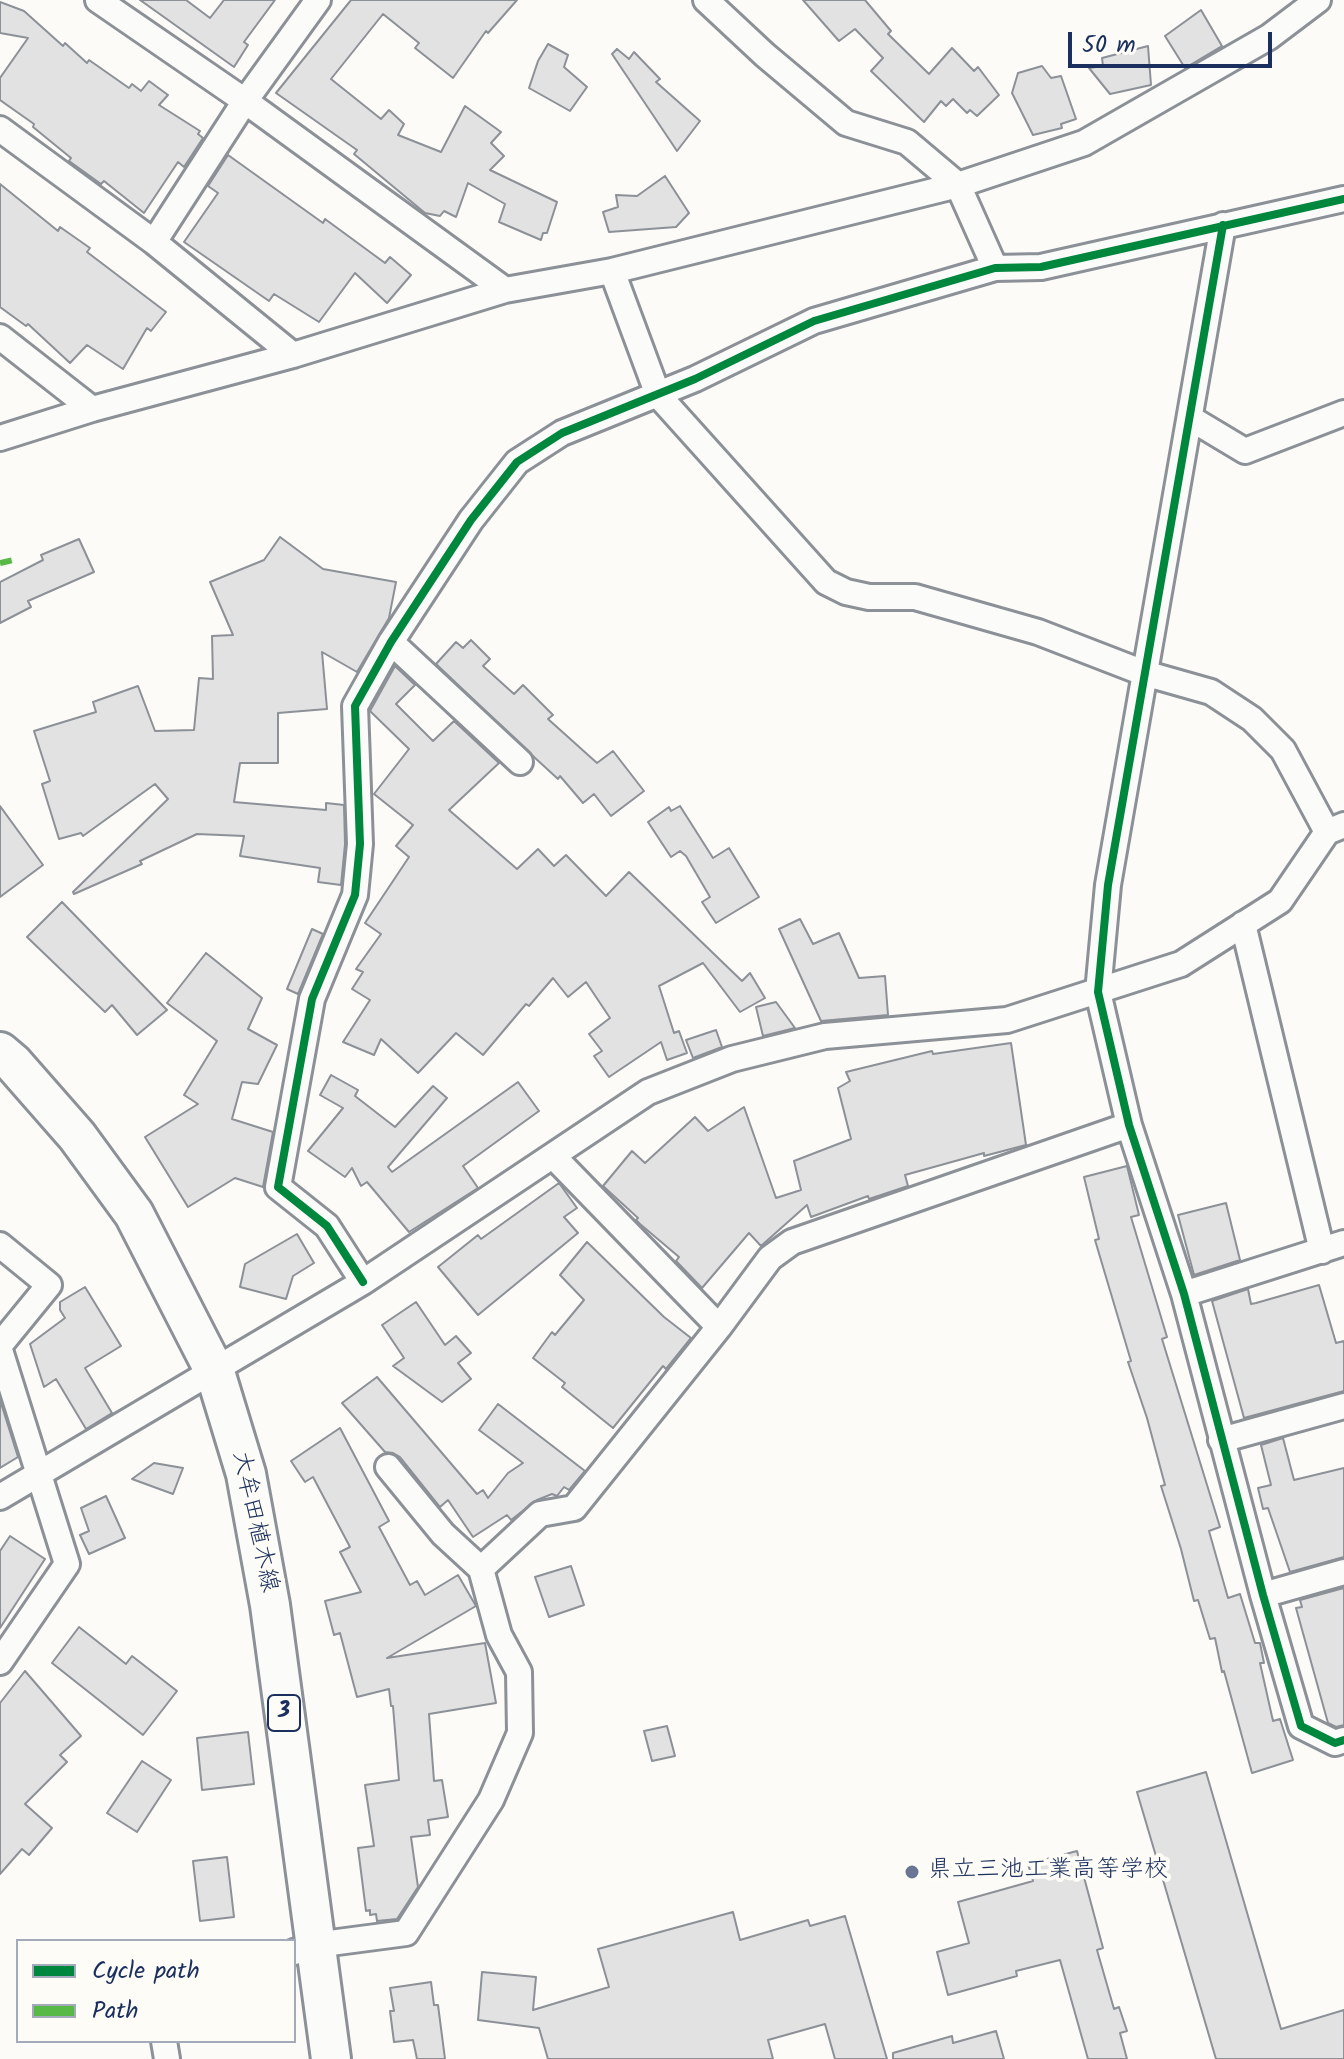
<!DOCTYPE html>
<html>
<head>
<meta charset="utf-8">
<style>
	body { margin:0 }
	#map { position:relative; width:1344px; height:2059px; overflow:hidden; background:#fcfbf8; font-family:Kalam,sans-serif }
	canvas { display:block }
	.legend { position:absolute; left:16px; top:1939px; width:280px; height:104px; box-sizing:border-box; background:#fdfcf7; border:2px solid #a3aaba; margin:0; padding:10px 14px; list-style:none; font-size:24px; color:#1b2f5e }
	.legend li { display:flex; align-items:center; gap:16px; height:40px }
	.legend b { width:40px; border:2px solid #a3aaba }
	.scale { position:absolute; left:1068px; top:32px; width:204px; height:36px; box-sizing:border-box; border:4px solid #1b2f5e; border-top:0; padding-left:10px; font-size:24px; line-height:28px; white-space:nowrap; color:#1b2f5e; -webkit-text-stroke:6px #fdfcf7; paint-order:stroke }
</style>
</head>
<body>
<div id="map">
<canvas width="1344" height="2059"></canvas>
<ul class="legend">
<li><b style="height:10px;background:#00873e"></b>Cycle path</li>
<li><b style="height:10px;background:#58b947"></b>Path</li>
</ul>
<div class="scale">50 m</div>
</div>
<script>
const context = document.querySelector('canvas').getContext('2d');
context.lineJoin = 'round';
function fill(path, color) { context.fillStyle = color; context.fill(path, 'evenodd'); }
const toPath = rows => new Path2D(rows.map(r => 'M' + r).join(''));
function trace(path, color, width, dash) { context.strokeStyle = color; context.lineWidth = width; context.lineCap = dash ? 'butt' : 'round'; context.setLineDash(dash || []); context.stroke(path); }
function label(font, color, halo, rows, align = 'center') {
  context.font = font + ' Kalam,"Klee One",sans-serif'; context.lineWidth = 8; context.setLineDash([]); context.textBaseline = 'middle'; context.strokeStyle = halo; context.fillStyle = color; for (const [text, x, y, turn = 0] of rows) {
    context.save(); context.translate(x, y); context.rotate((+turn || 0) * Math.PI / 180); context.textAlign = isNaN(turn) ? turn : align; if (halo) context.strokeText(text, 0, 0); context.fillText(text, 0, 0); context.restore();
  }
}
const building = toPath([
	[140,0,186,0,210,18,224,0,275,0,244,42,248,45,234,67,140,0],
	[351,0,517,0,488,33,486,31,453,78,415,48,419,43,383,14,331,79,381,119,389,110,404,124,398,135,441,152,465,106,501,132,491,143,504,156,490,170,557,202,547,233,543,233,541,240,499,222,505,204,468,183,456,217,444,211,440,216,425,213,354,154,357,150,276,93,351,0],
	[803,0,865,0,891,31,888,34,929,74,952,48,974,71,978,67,999,95,977,116,970,110,967,113,953,99,946,106,941,101,924,122,871,71,883,58,855,29,839,41,803,0],
	[0,2,24,11,63,46,65,43,87,63,89,60,129,88,132,84,141,91,149,81,168,95,159,105,200,131,198,134,203,138,184,167,178,162,144,213,104,181,101,184,69,161,71,158,33,127,34,124,0,100,0,78,28,38,0,33,0,2],
	[1201,10,1222,46,1185,68,1165,36,1201,10],
	[548,44,568,55,564,67,587,87,570,111,529,88,538,61,548,44],
	[1148,46,1151,85,1110,94,1089,68,1103,66,1102,58,1148,46],
	[617,49,629,59,634,52,660,79,656,82,700,121,677,151,612,54,617,49],
	[1042,66,1051,78,1061,76,1076,119,1061,124,1062,128,1033,135,1012,93,1018,73,1042,66],
	[228,155,323,223,325,219,385,263,390,257,411,275,387,303,355,273,319,322,274,294,269,301,184,242,218,193,208,186,228,155],
	[665,176,689,213,676,227,609,232,603,212,618,207,616,195,637,196,665,176],
	[0,184,58,231,60,227,90,248,87,252,166,312,151,331,147,328,123,369,87,345,70,363,28,324,26,326,0,307,0,184],
	[280,537,323,569,396,582,389,618,357,672,322,652,327,709,278,713,278,763,240,763,234,802,326,810,326,803,344,805,345,844,341,885,318,882,320,868,240,856,244,836,197,834,140,861,142,864,74,894,73,892,168,799,155,784,83,836,81,833,59,839,42,784,50,781,34,731,96,712,93,702,138,686,155,731,194,730,199,678,213,679,212,636,233,635,210,582,264,560,280,537],
	[79,539,94,572,28,601,31,607,0,623,0,582,43,560,41,555,79,539],
	[471,640,490,659,483,666,514,694,523,685,553,715,548,719,597,763,613,751,644,791,611,816,594,794,583,803,560,776,558,779,534,757,436,664,456,642,463,648,471,640],
	[395,666,415,685,396,704,433,741,454,721,499,763,449,810,517,869,538,849,554,866,566,855,606,896,629,872,742,981,750,973,765,998,740,1012,703,963,659,986,674,1033,679,1031,687,1053,667,1060,661,1042,609,1077,594,1056,602,1051,589,1034,610,1018,586,982,568,997,553,978,529,1006,526,1004,483,1055,456,1033,418,1073,381,1039,374,1055,343,1042,370,1000,352,989,363,972,356,969,381,934,365,923,409,857,396,846,413,825,374,794,409,749,370,711,395,666],
	[0,806,43,865,0,897,0,806],
	[680,806,713,858,729,848,759,897,716,923,702,902,710,897,686,856,680,851,671,857,648,822,669,807,671,811,680,806],
	[62,902,167,1010,137,1035,112,1005,105,1012,27,937,62,902],
	[800,919,813,944,839,933,859,978,885,976,888,1015,821,1021,779,929,800,919],
	[312,929,323,934,298,994,287,989,312,929],
	[206,953,262,998,248,1029,277,1045,258,1084,242,1082,232,1119,273,1132,263,1187,235,1178,188,1207,145,1137,198,1104,184,1095,217,1041,167,1003,206,953],
	[776,1002,795,1028,763,1036,756,1007,776,1002],
	[716,1030,722,1047,693,1058,686,1040,716,1030],
	[1011,1043,1026,1145,984,1156,984,1153,905,1175,908,1186,869,1199,868,1196,811,1217,807,1205,761,1246,749,1233,702,1288,676,1261,679,1257,640,1224,636,1220,638,1218,603,1186,632,1151,645,1163,695,1117,708,1131,744,1107,776,1198,801,1190,794,1161,851,1139,838,1088,850,1081,846,1072,932,1051,933,1054,1011,1043],
	[331,1075,358,1090,355,1096,395,1127,433,1086,447,1098,388,1167,392,1172,518,1082,539,1111,463,1166,478,1188,409,1232,367,1182,361,1186,352,1168,345,1177,308,1151,343,1108,320,1095,331,1075],
	[1127,1166,1139,1215,1131,1217,1167,1337,1162,1339,1220,1527,1209,1531,1228,1598,1240,1594,1255,1643,1260,1643,1264,1663,1260,1663,1273,1721,1280,1719,1293,1760,1252,1773,1224,1671,1222,1672,1215,1638,1210,1639,1198,1600,1194,1601,1181,1549,1161,1486,1165,1485,1147,1418,1128,1362,1131,1361,1095,1240,1099,1239,1084,1177,1127,1166],
	[559,1183,577,1208,564,1217,578,1233,478,1315,438,1267,478,1235,481,1239,559,1183],
	[1226,1203,1240,1260,1194,1275,1178,1215,1226,1203],
	[297,1234,314,1263,293,1276,286,1299,240,1287,245,1264,297,1234],
	[587,1242,664,1317,691,1338,666,1369,663,1366,613,1428,562,1387,565,1383,533,1358,552,1332,555,1335,584,1300,560,1275,587,1242],
	[1319,1285,1336,1343,1344,1341,1344,1391,1244,1418,1212,1301,1248,1289,1251,1304,1256,1303,1319,1285],
	[85,1287,121,1346,85,1368,112,1413,86,1429,56,1379,44,1387,30,1344,65,1318,60,1310,60,1302,85,1287],
	[416,1302,445,1345,456,1336,471,1353,458,1363,471,1379,442,1402,393,1366,404,1358,382,1325,416,1302],
	[377,1377,477,1494,483,1490,488,1498,508,1473,523,1463,479,1430,498,1404,585,1471,569,1490,564,1487,557,1496,552,1494,537,1500,511,1520,507,1515,473,1537,448,1500,440,1507,400,1457,393,1453,385,1452,342,1403,377,1377],
	[0,1400,18,1457,0,1468,0,1400],
	[340,1428,389,1521,379,1527,410,1585,417,1581,425,1595,458,1575,476,1606,387,1658,485,1643,496,1703,429,1714,434,1781,442,1780,448,1817,428,1820,430,1835,411,1837,418,1887,397,1919,377,1921,376,1914,370,1915,370,1910,366,1911,358,1848,374,1846,365,1785,399,1780,393,1706,391,1706,389,1689,357,1697,340,1633,334,1635,325,1601,361,1592,340,1552,350,1547,313,1477,305,1482,291,1461,340,1428],
	[1283,1438,1294,1480,1344,1468,1344,1557,1290,1572,1268,1508,1263,1509,1258,1488,1271,1485,1261,1445,1283,1438],
	[154,1463,183,1468,173,1494,132,1479,154,1463],
	[106,1496,125,1538,89,1554,80,1535,89,1531,81,1508,106,1496],
	[10,1536,45,1559,0,1628,0,1551,10,1536],
	[571,1566,584,1605,549,1617,535,1577,571,1566],
	[1344,1588,1344,1725,1336,1727,1328,1723,1296,1608,1302,1607,1300,1600,1344,1588],
	[79,1627,126,1664,132,1656,177,1691,143,1735,52,1663,79,1627],
	[25,1671,81,1736,60,1755,67,1762,25,1804,52,1828,29,1855,22,1849,0,1874,0,1703,25,1671],
	[667,1726,675,1756,652,1761,644,1731,667,1726],
	[248,1732,254,1784,202,1790,197,1738,248,1732],
	[142,1761,171,1780,137,1832,107,1813,142,1761],
	[1206,1772,1281,2029,1344,2010,1344,2059,1216,2059,1137,1792,1206,1772],
	[1077,1851,1103,1948,1097,1950,1114,2009,1119,2007,1127,2031,1120,2033,1127,2059,1088,2059,1060,1960,1016,1971,1017,1976,948,1995,937,1952,969,1943,958,1902,1033,1881,1028,1864,1077,1851],
	[227,1857,234,1917,200,1921,193,1861,227,1857],
	[733,1912,740,1940,808,1920,810,1926,845,1916,887,2059,835,2059,825,2024,768,2040,773,2059,548,2059,539,2028,478,2020,482,1972,536,1977,533,2010,609,1987,598,1949,733,1912],
	[431,1982,434,2005,438,2005,445,2059,417,2059,413,2040,394,2042,390,2011,394,2011,390,1988,431,1982],
	[996,2031,1004,2059,893,2059,893,2053,952,2036,953,2043,996,2031]
]);
const minor = toPath([
	[98,0,245,101,505,290],
	[706,0,765,55,846,123,907,142,958,185,995,268],
	[0,129,154,242,293,355],
	[1223,225,1108,885,1098,992,1129,1125,1184,1294,1263,1595,1301,1726,1335,1743,1344,1740],
	[154,242,245,101,318,0],
	[612,271,658,395,826,582,846,592,869,597,915,597,1038,632,1144,673,1211,692,1252,719,1283,750,1327,832],
	[0,337,92,409],
	[1190,418,1245,451,1344,413],
	[0,438,92,409,293,355,505,290,612,271,958,185,1084,143,1269,37,1318,0],
	[391,642,520,762],
	[1243,924,1322,1251],
	[553,1156,719,1327],
	[0,1245,49,1285,0,1345],
	[363,1282,327,1226,278,1187,312,999,355,895,360,844,355,706,391,642,471,520,517,462,562,433,695,379,814,321,995,268,1041,267,1344,199],
	[1184,1294,1344,1243],
	[0,1350,67,1564,0,1662],
	[1221,1440,1344,1406],
	[388,1467,443,1534,481,1569],
	[0,1497,363,1282,648,1092,732,1059,825,1036,1007,1020,1181,964,1280,901,1327,832,1344,825],
	[1263,1595,1344,1572],
	[294,1952,315,1945,406,1933,491,1800,520,1733,519,1672,499,1635,481,1569,540,1514,574,1508,719,1327,770,1258,792,1242,1129,1125],
	[164,2041,167,2059]
]);
const primary = toPath([
	[0,1052,13,1063,77,1136,134,1214,215,1372,246,1474,270,1605,331,2059]
]);
const quiet = toPath([
	[0,563,13,560]
]);
const cycleway = toPath([
	[1223,225,1108,885,1098,992,1129,1125,1184,1294,1263,1595,1301,1726,1335,1743,1344,1740],
	[363,1282,327,1226,278,1187,312,999,355,895,360,844,355,706,391,642,471,520,517,462,562,433,695,379,814,321,995,268,1041,267,1344,199]
]);
const markers = [
	[912,1872,8,"#6a7694"]
];
const shields = [
	[284,1713,32]
];
const shieldNames = [
	["3",284,1713]
];
const streetNames = [
	["大牟田植木線",253,1522,78]
];
const poiNames = [
	["県立三池工業高等学校",928,1872]
];
fill(building, '#e2e2e2');
trace(building, '#8c9097', 2);
trace(minor, '#8c9097', 30);
trace(primary, '#8c9097', 44);
trace(minor, '#fbfbf9', 24);
trace(primary, '#fbfbf9', 38);
trace(quiet, '#58b947', 6, [12, 6]);
trace(cycleway, '#00873e', 8);
for (const [x, y, r, color] of markers) { const dot = new Path2D(); dot.arc(x, y, r, 0, 2 * Math.PI); context.fillStyle = color; context.fill(dot); trace(dot, '#fdfcf7', 3); }
for (const [x, y, w] of shields) { const box = new Path2D(); box.roundRect(x - w / 2, y - 18, w, 36, 6); context.fillStyle = '#fdfcf7'; context.fill(box); trace(box, '#1b2f5e', 2); }
label('bold 22px', '#1b2f5e', null, shieldNames);
label('24px', '#1b2f5e', '#fdfcf7', streetNames);
label('24px', '#1b2f5e', '#fdfcf7', poiNames, 'left');
</script>
</body>
</html>
